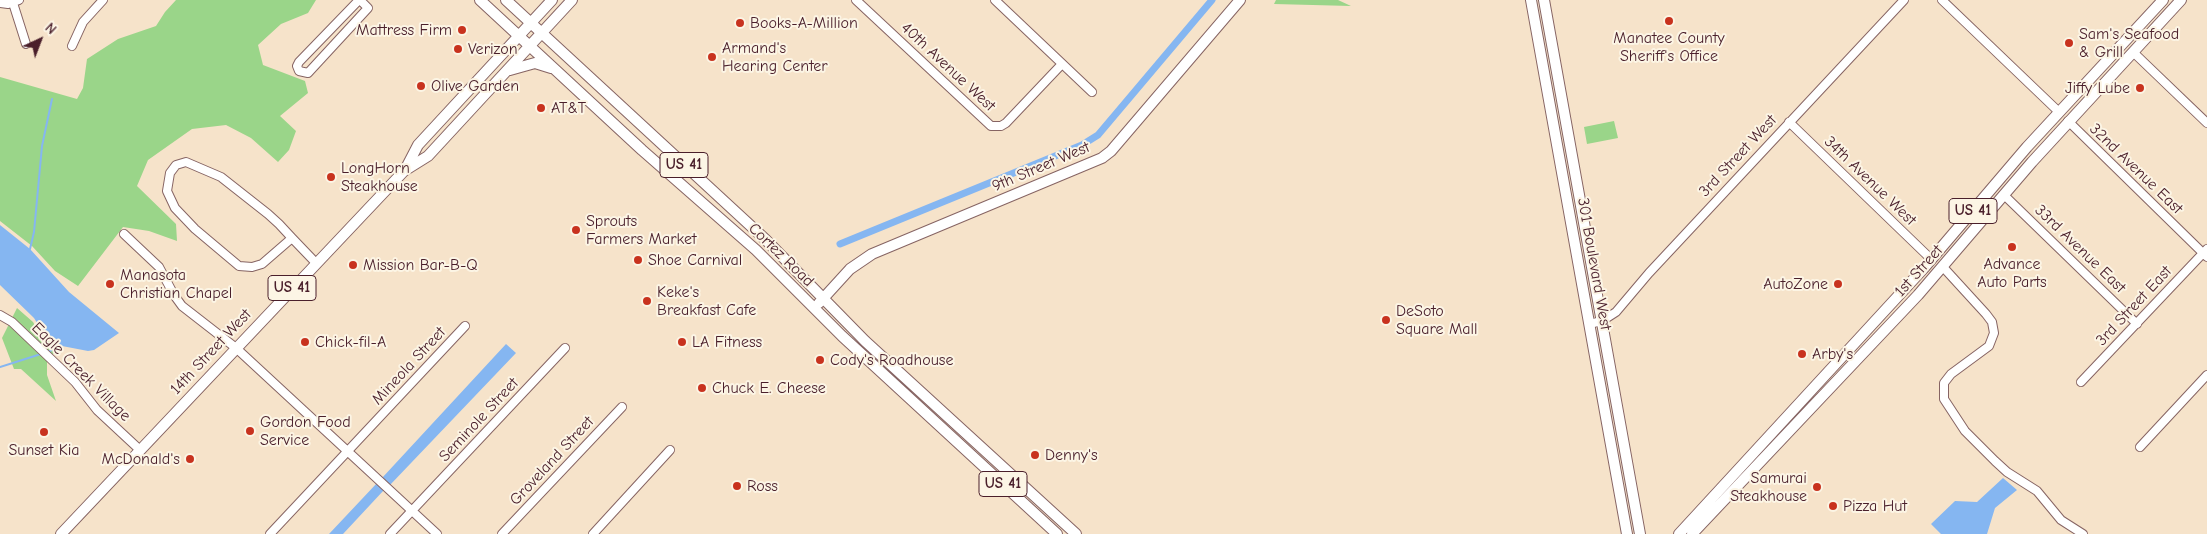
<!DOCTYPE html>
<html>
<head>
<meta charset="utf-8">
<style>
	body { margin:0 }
	#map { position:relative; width:2207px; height:534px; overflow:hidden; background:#f6e3ca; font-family:"Comic Neue",sans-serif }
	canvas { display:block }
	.north { position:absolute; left:15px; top:15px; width:50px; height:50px; -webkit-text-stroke:4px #fcf5e5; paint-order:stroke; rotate:43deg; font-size:14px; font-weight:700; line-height:20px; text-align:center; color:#4a1f2b }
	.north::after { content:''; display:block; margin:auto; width:18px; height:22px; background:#4a1f2b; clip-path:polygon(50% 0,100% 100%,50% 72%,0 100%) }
</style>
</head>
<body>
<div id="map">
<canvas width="2207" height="534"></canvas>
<div class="north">N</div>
</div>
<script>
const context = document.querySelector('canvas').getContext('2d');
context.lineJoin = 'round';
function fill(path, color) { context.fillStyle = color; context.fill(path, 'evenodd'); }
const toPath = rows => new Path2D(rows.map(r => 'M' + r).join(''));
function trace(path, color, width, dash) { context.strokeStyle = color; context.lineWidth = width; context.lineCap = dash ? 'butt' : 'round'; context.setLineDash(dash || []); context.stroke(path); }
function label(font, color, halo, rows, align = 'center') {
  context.font = font + ' "Comic Neue",sans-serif'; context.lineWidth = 4; context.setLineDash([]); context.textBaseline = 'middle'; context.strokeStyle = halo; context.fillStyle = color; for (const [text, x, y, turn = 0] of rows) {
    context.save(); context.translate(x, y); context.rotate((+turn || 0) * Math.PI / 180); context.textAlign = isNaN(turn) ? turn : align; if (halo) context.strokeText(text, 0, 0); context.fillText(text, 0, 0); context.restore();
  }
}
const green = toPath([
	[176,0,316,0,308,13,281,24,258,45,263,65,305,81,308,93,280,116,296,131,289,150,278,162,251,138,226,125,192,129,148,160,137,186,176,224,177,241,149,231,123,227,78,286,55,271,32,246,0,221,0,77,77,99,83,88,87,59,118,39,156,26,165,12],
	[1276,0,1338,0,1351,6,1274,4],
	[1614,121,1618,138,1587,144,1584,127],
	[17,308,33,322,41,336,59,347,47,361,47,375,56,401,21,369,14,369,2,338]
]);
const water = toPath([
	[0,225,30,249,69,292,119,333,94,350,88,351,62,346,53,342,44,334,34,318,0,285],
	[506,344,516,353,390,485,382,478],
	[2003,478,2017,490,1995,508,1987,534,1941,534,1931,524,1955,501,1977,502],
	[377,483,384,490,343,534,329,534]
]);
const stream = toPath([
	[30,249,34,232,42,146,52,99],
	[47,352,62,346],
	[0,367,41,354]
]);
const canal = toPath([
	[840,244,1082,145,1098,135,1212,0]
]);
const minor = toPath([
	[359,0,299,62,297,66,299,71,308,73,368,8,360,0],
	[856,0,991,126,1001,126,1006,123,1062,64],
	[995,0,1092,92],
	[1942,0,2059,112],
	[0,3,8,4,19,0],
	[13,3,26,44],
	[72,46,83,22,103,0],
	[2133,52,2207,123],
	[2068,121,2207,257],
	[1789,122,1931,259],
	[2004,195,2137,324],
	[124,234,159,267,174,295,182,306,236,348,437,534],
	[292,238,262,264,252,267,239,266,195,229,175,208,167,191,170,173,176,165,186,162,221,177,268,214,279,224,292,238,316,263],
	[1943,267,1986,314,1992,322,1994,333,1989,346,1951,374,1944,383,1944,399,1965,431,1995,461,2007,472,2037,491,2061,520,2083,534],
	[0,315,12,322,75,382,97,410,140,450],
	[1589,324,1602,321,1616,312,1649,273,1904,0],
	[2081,382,2207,249],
	[2140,447,2207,375],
	[270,534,465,326],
	[390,534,565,348],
	[502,534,622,407],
	[593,534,670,450]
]);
const major = toPath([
	[480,0,642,150,756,250,842,336,1057,534],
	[506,0,766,240,865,341,1076,534],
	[1531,0,1627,534],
	[1544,0,1640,534],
	[510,70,535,63,551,68],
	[405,170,418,145,552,0],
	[819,303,850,269,872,254,1102,158,1111,151,1240,0],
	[61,534,404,171,428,156,572,0],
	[1679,534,1923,269,2027,147,2163,0],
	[1692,534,1918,295,2032,162,2181,0]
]);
const markers = [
	[1669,21,5,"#c8321e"],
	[740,23,5,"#c8321e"],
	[462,30,5,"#c8321e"],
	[2069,43,5,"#c8321e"],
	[458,49,5,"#c8321e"],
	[712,57,5,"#c8321e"],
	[421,86,5,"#c8321e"],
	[2140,88,5,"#c8321e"],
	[541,108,5,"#c8321e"],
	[331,177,5,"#c8321e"],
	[576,230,5,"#c8321e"],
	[2012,247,5,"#c8321e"],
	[638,260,5,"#c8321e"],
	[353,265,5,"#c8321e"],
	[110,284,5,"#c8321e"],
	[1838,284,5,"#c8321e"],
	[647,301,5,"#c8321e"],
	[1386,320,5,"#c8321e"],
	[305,342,5,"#c8321e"],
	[682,342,5,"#c8321e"],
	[1802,354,5,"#c8321e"],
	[820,360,5,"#c8321e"],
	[702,388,5,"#c8321e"],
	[250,431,5,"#c8321e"],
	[44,432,5,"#c8321e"],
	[1035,455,5,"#c8321e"],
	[190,459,5,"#c8321e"],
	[737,486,5,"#c8321e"],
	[1817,487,5,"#c8321e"],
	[1833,506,5,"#c8321e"]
];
const shields = [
	[684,165,48],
	[1973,211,48],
	[292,288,48],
	[1003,484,48]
];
const shieldNames = [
	["US 41",684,165],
	["US 41",1973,211],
	["US 41",292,288],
	["US 41",1003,484]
];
const poiNames = [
	["Books-A-Million",750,23],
	["Mattress Firm",452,30,"right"],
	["Sam's Seafood",2079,34],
	["& Grill",2079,52],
	["Manatee County",1669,38,"center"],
	["Sheriff's Office",1669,56,"center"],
	["Armand's",722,48],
	["Hearing Center",722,66],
	["Verizon",468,49],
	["Olive Garden",431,86],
	["Jiffy Lube",2130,88,"right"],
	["AT&T",551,108],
	["LongHorn",341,168],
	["Steakhouse",341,186],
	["Sprouts",586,221],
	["Farmers Market",586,239],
	["Shoe Carnival",648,260],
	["Advance",2012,264,"center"],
	["Auto Parts",2012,282,"center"],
	["Mission Bar-B-Q",363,265],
	["Manasota",120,275],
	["Christian Chapel",120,293],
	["AutoZone",1828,284,"right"],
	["Keke's",657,292],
	["Breakfast Cafe",657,310],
	["DeSoto",1396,311],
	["Square Mall",1396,329],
	["Chick-fil-A",315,342],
	["LA Fitness",692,342],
	["Arby's",1812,354],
	["Cody's Roadhouse",830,360],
	["Chuck E. Cheese",712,388],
	["Gordon Food",260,422],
	["Service",260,440],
	["Sunset Kia",44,450,"center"],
	["Denny's",1045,455],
	["McDonald's",180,459,"right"],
	["Samurai",1807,478,"right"],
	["Steakhouse",1807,496,"right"],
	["Ross",747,486],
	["Pizza Hut",1843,506]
];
const streetNames = [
	["40th Avenue West",948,67,43],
	["3rd Street West",1738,156,-47],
	["9th Street West",1041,167,-23],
	["32nd Avenue East",2136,169,44],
	["34th Avenue West",1870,181,44],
	["33rd Avenue East",2080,249,44],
	["Cortez Road",781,255,44],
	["301 Boulevard West",1594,264,80],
	["1st Street",1919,271,-48],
	["3rd Street East",2134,306,-47],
	["14th Street West",211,352,-47],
	["Mineola Street",409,366,-47],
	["Eagle Creek Village",81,372,45],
	["Seminole Street",479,420,-47],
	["Groveland Street",552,461,-47]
];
fill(green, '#9ad589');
fill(water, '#85b6f1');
trace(stream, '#85b6f1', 2);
trace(canal, '#85b6f1', 7);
trace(minor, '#866463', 10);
trace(major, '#866463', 12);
trace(minor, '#fff', 8);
trace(major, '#fff', 10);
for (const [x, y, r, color] of markers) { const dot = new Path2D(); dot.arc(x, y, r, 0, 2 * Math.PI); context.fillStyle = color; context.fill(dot); trace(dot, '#fcf5e5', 2); }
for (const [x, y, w] of shields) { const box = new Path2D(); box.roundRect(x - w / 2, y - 12.5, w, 25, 4); context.fillStyle = '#fcf5e5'; context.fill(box); trace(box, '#4a1f2b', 1); }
label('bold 15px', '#4a1f2b', null, shieldNames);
label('16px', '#4a1f2b', '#fcf5e5', poiNames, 'left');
label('16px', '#4a1f2b', '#fcf5e5', streetNames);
</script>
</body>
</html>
